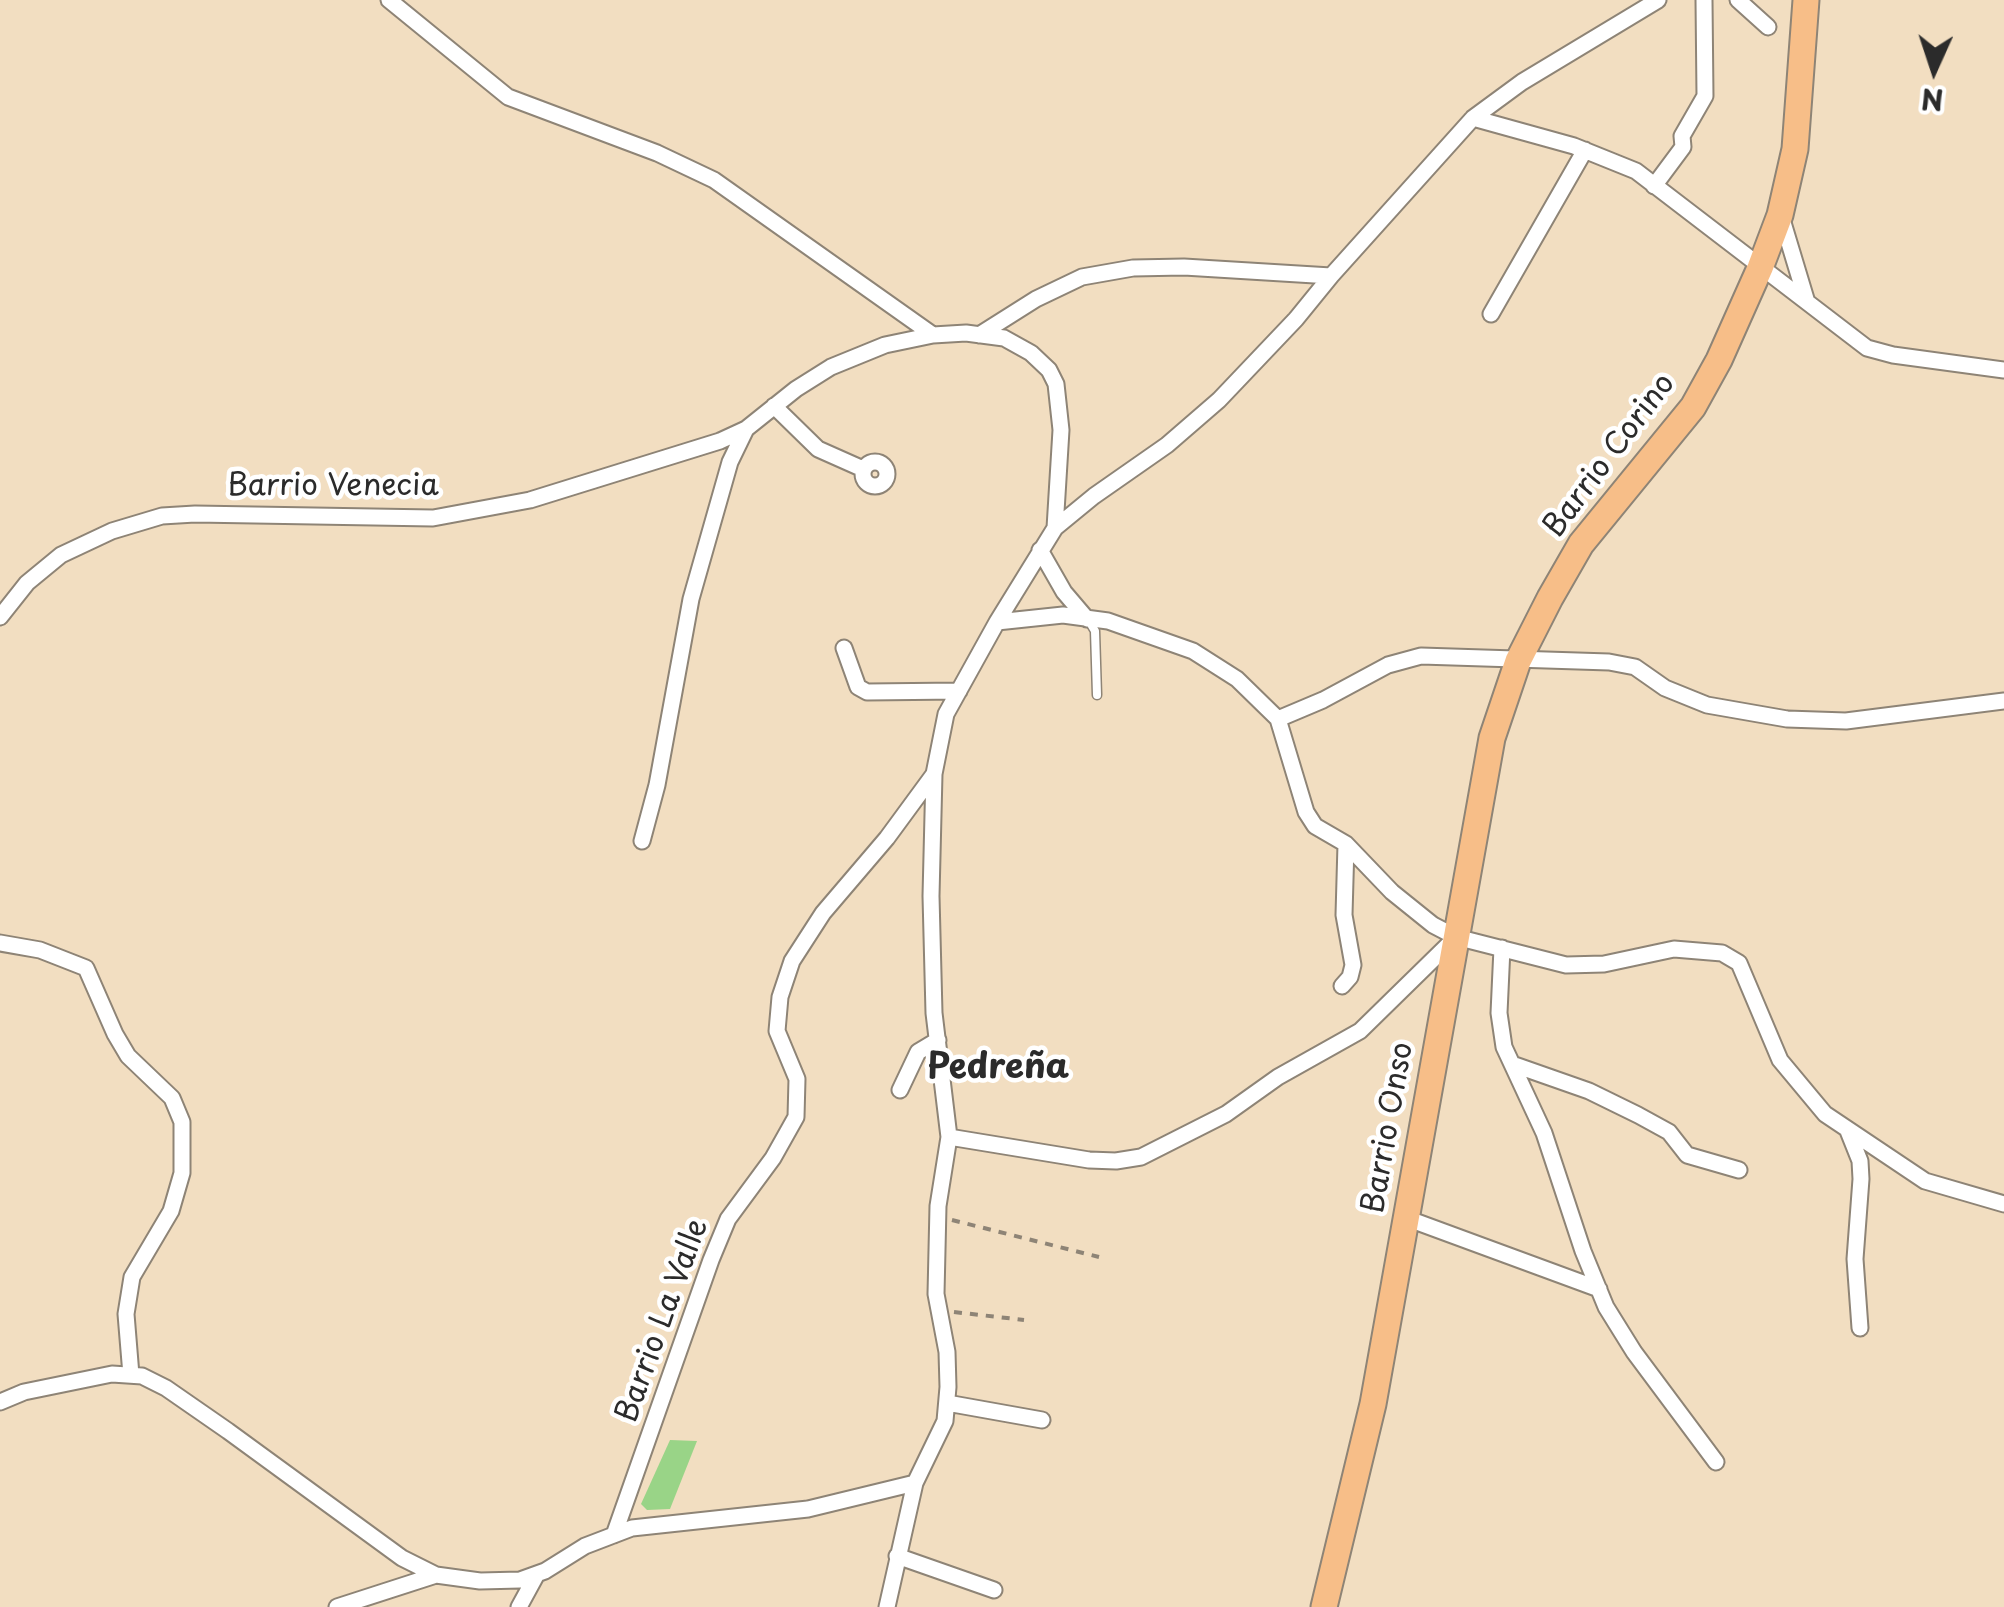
<!DOCTYPE html>
<html>
<head>
<meta charset="utf-8">
<style>
	body { margin:0 }
	#map { position:relative; width:2004px; height:1607px; overflow:hidden; background:#f2dec1; font-family:"Playpen Sans",sans-serif }
	canvas { display:block }
	.north { position:absolute; left:1884px; top:20px; width:100px; height:100px; -webkit-text-stroke:8px #fff; paint-order:stroke; rotate:183deg; font-size:28px; font-weight:700; line-height:40px; text-align:center; color:#2b2b2b }
	.north::after { content:''; display:block; margin:auto; width:35px; height:45px; background:#2b2b2b; clip-path:polygon(50% 0,100% 100%,50% 72%,0 100%) }
</style>
</head>
<body>
<div id="map">
<canvas width="2004" height="1607"></canvas>
<div class="north">N</div>
</div>
<script>
const context = document.querySelector('canvas').getContext('2d');
context.lineJoin = 'round';
function fill(path, color) { context.fillStyle = color; context.fill(path, 'evenodd'); }
const toPath = rows => new Path2D(rows.map(r => 'M' + r).join(''));
function trace(path, color, width, dash) { context.strokeStyle = color; context.lineWidth = width; context.lineCap = dash ? 'butt' : 'round'; context.setLineDash(dash || []); context.stroke(path); }
function label(font, color, halo, rows, align = 'center') {
  context.font = font + ' "Playpen Sans",sans-serif'; context.lineWidth = 9; context.setLineDash([]); context.textBaseline = 'middle'; context.strokeStyle = halo; context.fillStyle = color; for (const [text, x, y, turn = 0] of rows) {
    context.save(); context.translate(x, y); context.rotate((+turn || 0) * Math.PI / 180); context.textAlign = isNaN(turn) ? turn : align; if (halo) context.strokeText(text, 0, 0); context.fillText(text, 0, 0); context.restore();
  }
}
const green = toPath([
	[670,1440,697,1441,670,1509,647,1510,641,1504]
]);
const path = toPath([
	[952,1220,1099,1257],
	[954,1312,1024,1320]
]);
const service = toPath([
	[1089,621,1095,631,1097,695]
]);
const minor = toPath([
	[389,0,508,97,657,153,714,180,933,335],
	[1738,0,1768,27],
	[1473,118,1574,146,1636,171,1867,348,1893,355,2004,370],
	[1654,186,1683,147,1682,136,1705,96,1704,0],
	[1781,216,1806,299],
	[1491,314,1585,150],
	[979,335,1036,299,1082,277,1133,268,1184,267,1331,276],
	[774,406,818,449,863,469],
	'863 474a12 12 0 1 1 24 0a12 12 0 1 1-24 0Z',
	[1040,550,1064,592,1087,619],
	[0,617,27,583,61,555,112,531,162,516,195,514,433,518,530,500,720,441,746,429,796,389,831,367,885,345,933,335,966,333,1004,338,1031,353,1049,370,1056,384,1061,430,1055,528],
	[997,622,1063,615,1108,621,1193,651,1237,679,1278,719,1306,812,1315,826,1346,844,1392,892,1433,925,1456,937,1566,965,1604,964,1674,949,1722,953,1739,963,1780,1060,1825,1114,1925,1181,2004,1204],
	[844,648,858,687,867,692,959,691],
	[1278,719,1323,700,1388,665,1421,656,1609,662,1635,667,1665,688,1707,705,1787,719,1846,721,2004,701],
	[642,841,657,785,691,599,730,462,746,429],
	[0,943,40,950,86,968,115,1034,128,1056,172,1098,182,1122,182,1173,171,1211,132,1277,126,1314,131,1375],
	[1502,948,1499,1013,1504,1047,1544,1133,1583,1251,1606,1307,1634,1352,1716,1462],
	[1342,986,1350,977,1353,965,1344,915,1346,844],
	[1512,1064,1589,1091,1638,1115,1669,1132,1687,1155,1739,1170],
	[900,1090,918,1052,938,1040],
	[1848,1131,1860,1161,1861,1179,1855,1259,1860,1328],
	[949,1137,1089,1160,1116,1161,1141,1157,1226,1114,1278,1077,1360,1031,1453,940],
	[1406,1218,1599,1289],
	[0,1402,24,1392,112,1374,142,1376,166,1388,228,1431,402,1558,436,1575,480,1581,520,1580,545,1571,585,1546,632,1528,808,1509,915,1483],
	[947,1403,1042,1420],
	[614,1535,711,1260,728,1219,773,1158,796,1117,797,1079,777,1031,780,997,792,961,823,913,887,838,934,774],
	[897,1556,994,1590],
	[337,1607,436,1575],
	[519,1607,537,1574],
	[887,1607,915,1483,945,1421,948,1387,947,1352,936,1294,938,1206,949,1137,934,1013,931,896,934,774,946,714,997,622,1055,528,1094,496,1167,445,1219,400,1296,319,1331,276,1473,118,1522,82,1658,0]
]);
const primary = toPath([
	[1324,1607,1373,1404,1492,738,1518,661,1550,598,1581,544,1693,407,1719,360,1760,268,1780,215,1795,149,1806,0]
]);
const streetNames = [
	["Barrio Corino",1610,456,-53],
	["Barrio Venecia",333,487],
	["Barrio Onso",1389,1128,-80],
	["Barrio La Valle",663,1321,-70]
];
const quarterNames = [
	["Pedreña",998,1068]
];
fill(green, '#99d487');
trace(service, '#8e8476', 11);
trace(minor, '#8e8476', 19);
trace(primary, '#8e8476', 29);
trace(path, '#8e8476', 4, [8, 8]);
trace(service, '#fff', 8);
trace(minor, '#fff', 15);
trace(primary, '#f7be88', 25);
label('30px', '#2b2b2b', '#fff', streetNames);
label('bold 35px', '#2b2b2b', '#fff', quarterNames);
</script>
</body>
</html>
